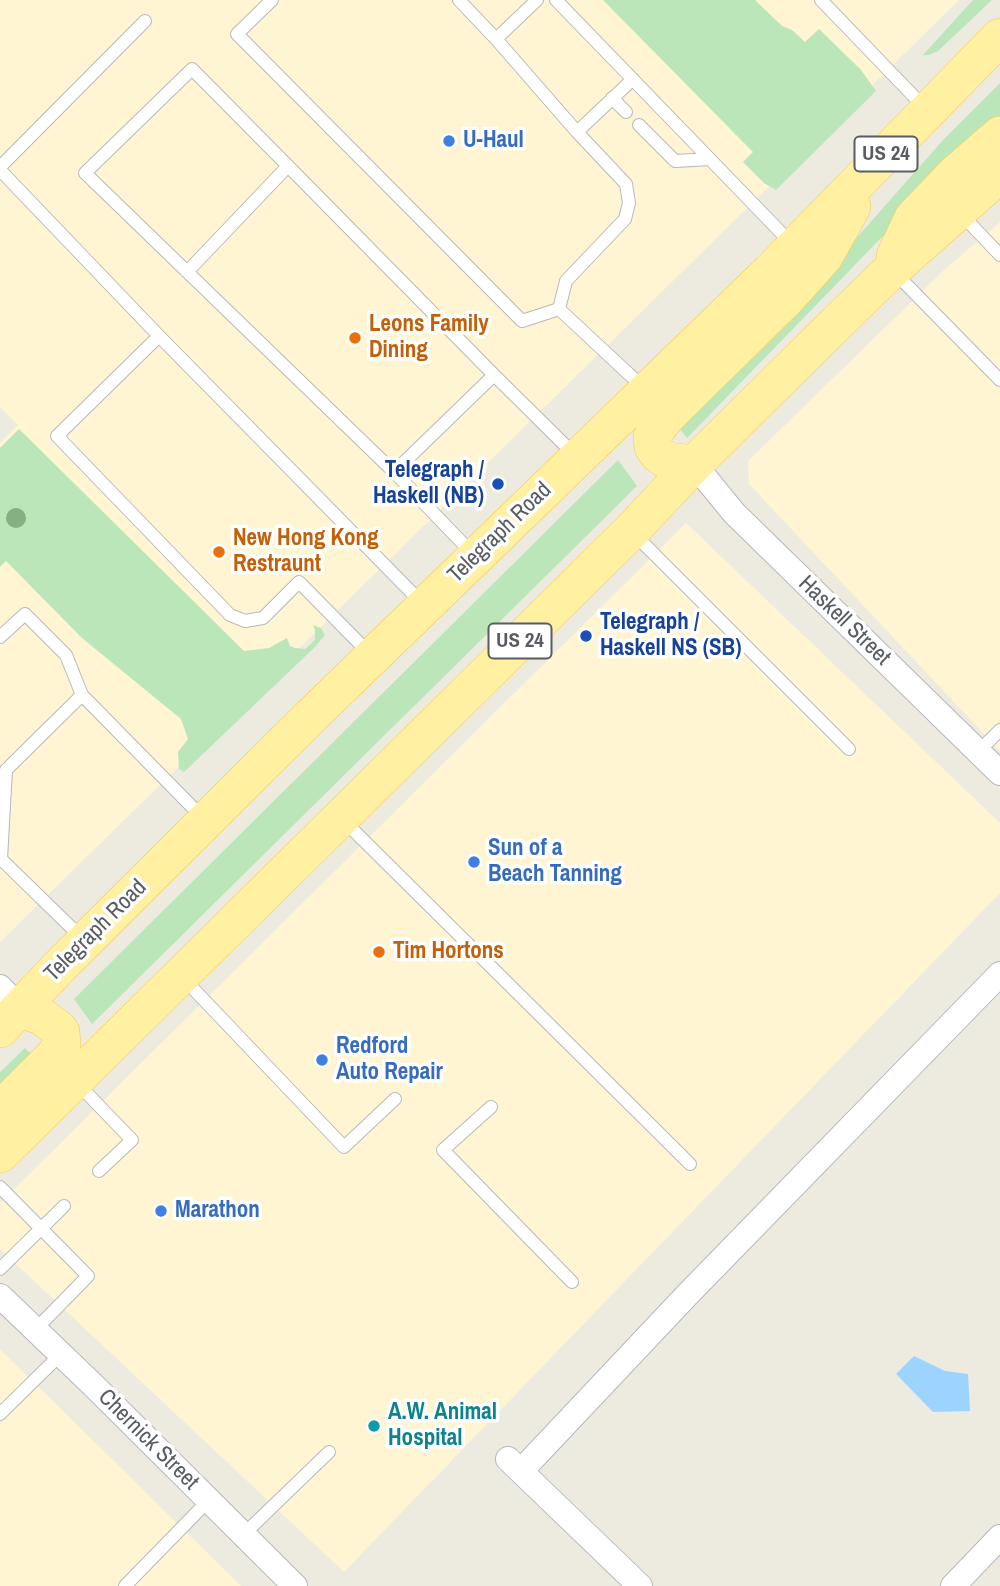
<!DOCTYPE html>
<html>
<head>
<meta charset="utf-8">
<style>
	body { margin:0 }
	canvas { display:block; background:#edeae0 }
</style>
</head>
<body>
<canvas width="1000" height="1586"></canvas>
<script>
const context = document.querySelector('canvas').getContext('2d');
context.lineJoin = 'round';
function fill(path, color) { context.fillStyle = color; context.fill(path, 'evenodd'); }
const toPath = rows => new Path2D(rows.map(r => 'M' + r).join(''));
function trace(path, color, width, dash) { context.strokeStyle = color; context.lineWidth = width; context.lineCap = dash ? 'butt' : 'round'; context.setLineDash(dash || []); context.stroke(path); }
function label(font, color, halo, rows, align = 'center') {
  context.font = font + ' "Archivo Narrow",sans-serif'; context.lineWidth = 7; context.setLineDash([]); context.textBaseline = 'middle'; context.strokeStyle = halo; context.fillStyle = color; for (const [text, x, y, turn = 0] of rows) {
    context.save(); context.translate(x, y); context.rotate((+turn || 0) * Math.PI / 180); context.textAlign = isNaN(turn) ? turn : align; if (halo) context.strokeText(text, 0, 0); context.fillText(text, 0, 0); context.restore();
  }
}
const commercial = toPath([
	[0,0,959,0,0,942,0,443,18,425,0,407],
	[1000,222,1000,751,749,484,748,461,944,270],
	[686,523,1000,823,1000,893,344,1572,0,1249,0,1203],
	[0,1349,241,1586,0,1586]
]);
const green = toPath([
	[603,0,755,0,782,26,792,30,805,42,819,29,861,70,876,91,776,190,764,183,743,162,753,152],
	[973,0,992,0,938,51,929,55,923,55],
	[1000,83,1000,123,950,167,687,438,680,429,815,285,944,139],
	[19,429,244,651,269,648,287,638,290,646,295,648,305,649,315,640,315,630,313,625,321,628,325,635,316,646,184,772,179,769,178,752,188,739,181,719,82,638,6,561,0,567,0,448],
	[618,460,637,486,92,1024,74,999,75,998],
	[25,1048,30,1053,30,1057,0,1096,0,1072]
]);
const water = toPath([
	[914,1356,945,1371,968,1374,970,1411,933,1412,896,1374]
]);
const lane = toPath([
	[272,0,237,34,522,321,559,309],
	[459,0,496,39,577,132,626,184,629,203,625,219,566,281,559,309],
	[556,0,792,244],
	[821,0,925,108],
	[496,39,537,0],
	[612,98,626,112],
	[639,125,675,161,710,159],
	[577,132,633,79],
	[288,166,192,69,85,173,394,472],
	[0,167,145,21],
	[0,170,159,336,422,603],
	[961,214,1000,255],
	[187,272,288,166,494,375],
	[895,273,1000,380],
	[559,309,646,390],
	[159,336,57,436,230,615,245,621,263,618,299,582,371,655],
	[634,534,849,749],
	[473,554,394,472,494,375,575,455],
	[0,637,25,614,66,655,82,695],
	[978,752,1000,730],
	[343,820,690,1164],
	[83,939,1,859,6,770,82,695,203,818],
	[183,978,344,1147,395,1099],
	[76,1082,132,1140,99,1171],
	[491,1107,443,1150,572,1282],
	[0,1187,88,1276,36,1329],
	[0,1269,64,1206],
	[0,1414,61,1354],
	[243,1535,329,1452],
	[125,1586,209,1500]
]);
const street = toPath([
	[694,464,734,513,1000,773],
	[0,987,21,1009],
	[0,1296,93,1385,295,1586],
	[508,1459,640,1586],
	[521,1471,687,1295,1000,974],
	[953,1586,1000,1537]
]);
const primary = toPath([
	[895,256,913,218,954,175,1000,135],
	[694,464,668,461,659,455,653,447,652,437,658,427,668,415,790,295,824,257,852,207],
	[0,1029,60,966,307,720,771,271,1000,37],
	[0,1110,54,1056,62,1045,61,1032,56,1027,41,1016,21,1009],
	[0,1154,631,531,694,464,847,313,885,276,1000,174]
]);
const trees = [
	[16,518]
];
const markers = [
	[449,141,7,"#3f7fe0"],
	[355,338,7,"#e8710a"],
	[498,484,7,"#1a4fb4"],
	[219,552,7,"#e8710a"],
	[586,636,7,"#1a4fb4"],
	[474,862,7,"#3f7fe0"],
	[379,952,7,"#e8710a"],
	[322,1060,7,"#3f7fe0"],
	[161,1211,7,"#3f7fe0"],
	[374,1426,7,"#0f9aa8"]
];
const shields = [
	[886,154,63],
	[520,641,63]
];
const shieldNames = [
	["US 24",886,154],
	["US 24",520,641]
];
const shopNames = [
	["U-Haul",463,141],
	["Sun of a",488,849],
	["Beach Tanning",488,875],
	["Redford",336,1047],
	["Auto Repair",336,1073],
	["Marathon",175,1211]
];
const foodNames = [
	["Leons Family",369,325],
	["Dining",369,351],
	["New Hong Kong",233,539],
	["Restraunt",233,565],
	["Tim Hortons",393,952]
];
const transitNames = [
	["Telegraph /",484,471],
	["Haskell (NB)",484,497],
	["Telegraph /",600,623,"left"],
	["Haskell NS (SB)",600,649,"left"]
];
const streetNames = [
	["Telegraph Road",500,533,-44],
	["Haskell Street",844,621,44],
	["Telegraph Road",96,931,-45],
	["Chernick Street",148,1440,45]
];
const cultureNames = [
	["A.W. Animal",388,1413],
	["Hospital",388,1439]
];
fill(commercial, '#fff5d2');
fill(green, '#bae6ba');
fill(water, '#9dd4ff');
trace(lane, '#b6b8be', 14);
trace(street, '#b6b8be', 26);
trace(primary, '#f8c94e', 38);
trace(lane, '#fff', 12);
trace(street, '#fff', 24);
trace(primary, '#fff0a2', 37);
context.fillStyle = '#84b181';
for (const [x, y] of trees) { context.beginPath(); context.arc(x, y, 10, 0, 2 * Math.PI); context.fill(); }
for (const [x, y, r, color] of markers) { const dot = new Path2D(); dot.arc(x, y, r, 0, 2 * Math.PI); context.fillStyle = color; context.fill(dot); trace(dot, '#fff', 2.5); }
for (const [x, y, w] of shields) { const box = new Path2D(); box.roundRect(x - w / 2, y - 17.5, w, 35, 5); context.fillStyle = '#fff'; context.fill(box); trace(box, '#595d62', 2); }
label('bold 21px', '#595d62', null, shieldNames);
label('bold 23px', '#366cbe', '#fff', shopNames, 'left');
label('bold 23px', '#c56008', '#fff', foodNames, 'left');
label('bold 23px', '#164399', '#fff', transitNames, 'right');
label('23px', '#595d62', '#fff', streetNames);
label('bold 23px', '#0d838f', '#fff', cultureNames, 'left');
</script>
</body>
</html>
